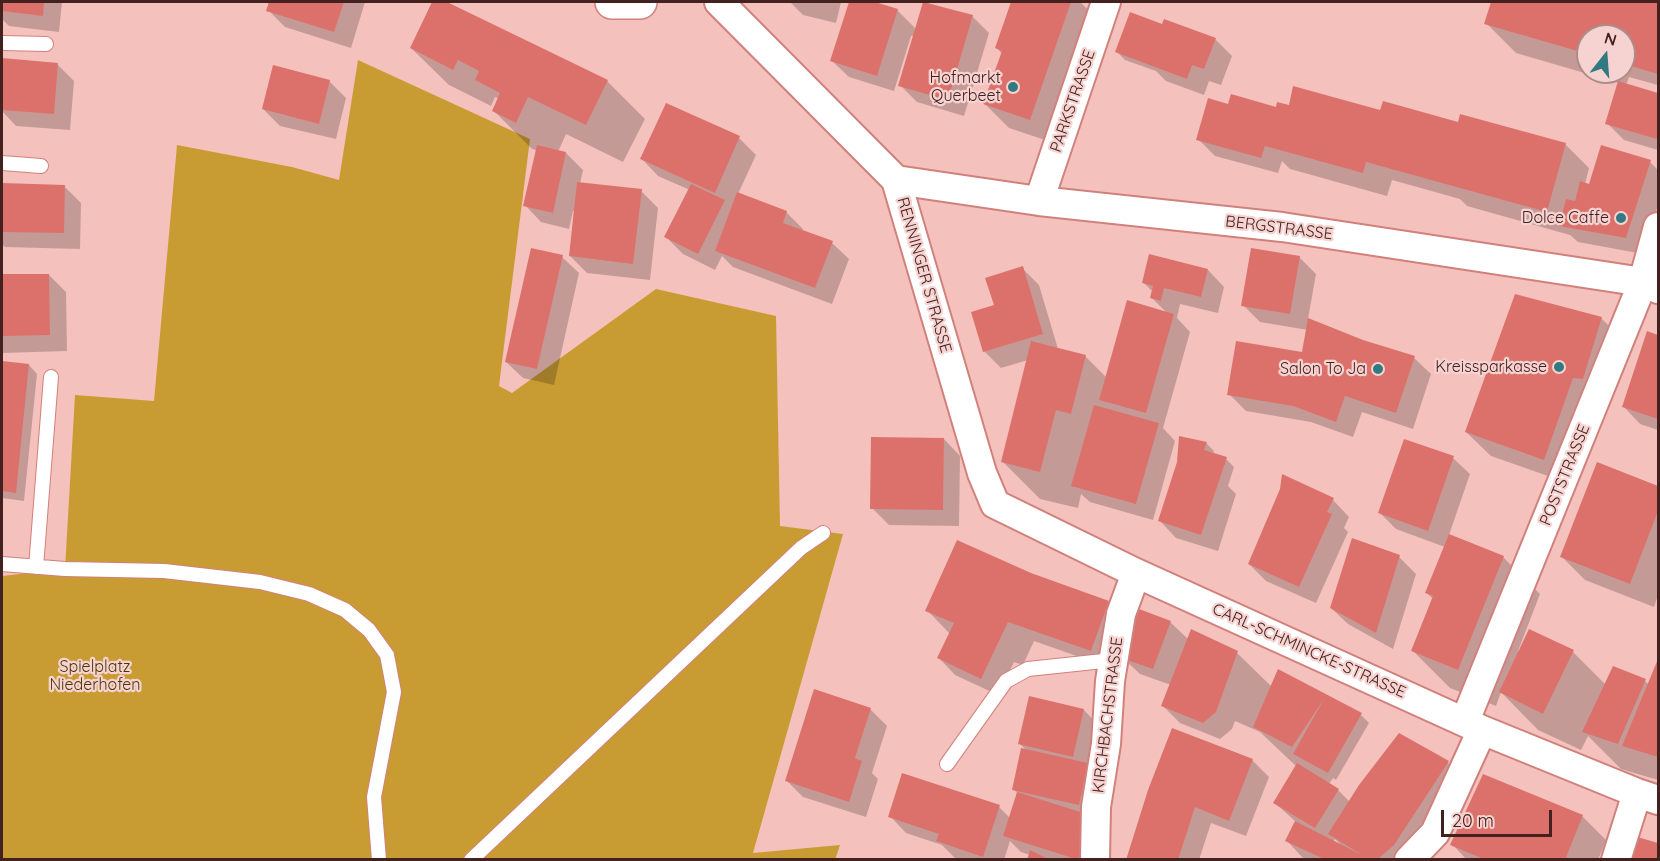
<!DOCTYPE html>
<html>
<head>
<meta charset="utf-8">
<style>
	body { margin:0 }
	#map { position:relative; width:1660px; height:861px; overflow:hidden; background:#f5c1bd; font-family:Quicksand,sans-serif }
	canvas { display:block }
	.frame { position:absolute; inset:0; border:3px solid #42211f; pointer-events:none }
	.north { position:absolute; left:1576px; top:24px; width:60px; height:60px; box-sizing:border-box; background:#f6d3d0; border:2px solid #ae8c89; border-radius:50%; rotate:17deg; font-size:16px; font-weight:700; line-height:24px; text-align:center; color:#42211f }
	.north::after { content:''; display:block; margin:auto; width:21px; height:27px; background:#317a81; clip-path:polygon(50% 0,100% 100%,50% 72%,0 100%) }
	.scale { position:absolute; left:1441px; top:810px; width:111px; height:27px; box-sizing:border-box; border:3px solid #42211f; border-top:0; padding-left:8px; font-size:18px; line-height:21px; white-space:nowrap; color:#42211f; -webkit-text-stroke:4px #f6d3d0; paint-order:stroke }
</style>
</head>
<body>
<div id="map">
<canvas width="1660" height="861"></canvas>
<div class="frame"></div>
<div class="north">N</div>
<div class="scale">20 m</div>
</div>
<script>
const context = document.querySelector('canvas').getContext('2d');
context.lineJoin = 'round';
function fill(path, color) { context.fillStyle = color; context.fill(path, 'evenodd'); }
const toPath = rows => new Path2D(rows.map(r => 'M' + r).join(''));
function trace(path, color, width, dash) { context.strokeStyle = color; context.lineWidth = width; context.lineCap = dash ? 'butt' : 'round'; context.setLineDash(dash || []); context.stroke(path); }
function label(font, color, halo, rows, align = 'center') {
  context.font = font + ' Quicksand,sans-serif'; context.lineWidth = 4.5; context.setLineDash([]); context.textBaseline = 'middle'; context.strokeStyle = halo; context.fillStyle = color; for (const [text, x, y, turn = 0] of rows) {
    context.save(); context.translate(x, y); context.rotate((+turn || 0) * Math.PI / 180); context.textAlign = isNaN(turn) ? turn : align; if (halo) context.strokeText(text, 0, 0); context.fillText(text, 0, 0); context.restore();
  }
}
const green = toPath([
	[358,60,530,139,499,386,512,393,656,289,776,316,780,526,843,534,753,853,840,845,835,860,2,859,2,576,65,569,75,395,154,401,177,145,292,167,339,180]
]);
const shadow = toPath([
	[2,2,62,2,59,32,9,26,2,19],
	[262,2,365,2,351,48,285,27,268,10,270,4],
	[434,2,444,2,607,81,645,119,623,162,566,134,558,152,566,153,583,170,580,184,641,191,658,208,650,280,587,273,570,256,575,212,573,211,569,229,541,222,525,205,537,151,531,148,493,110,499,99,495,97,491,106,449,85,411,48],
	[790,2,841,2,836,23,803,15],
	[850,2,870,2,897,10,916,29,924,2,972,16,989,33,964,116,917,102,900,85,914,36,911,36,894,91,849,77,832,61],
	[1013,2,1080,2,1097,18,1054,143,1009,128,985,104,1002,54,997,48],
	[1492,2,1658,2,1658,85,1629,77,1626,85,1658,95,1658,150,1624,140,1607,123,1619,83,1516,53,1486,23],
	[1588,36,1624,36,1624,72,1588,72],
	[1161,25,1215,39,1232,56,1221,85,1209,81,1204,95,1166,81,1156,71,1125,60,1117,52],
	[3,60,57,64,74,81,70,130,16,126,2,111],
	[329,81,346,98,336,139,280,126,263,109],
	[666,105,739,138,756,155,738,194,786,212,803,229,802,232,832,243,849,259,832,304,733,267,722,256,715,270,683,254,666,237,690,190,658,176,642,159],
	[1229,105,1381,112,1565,144,1589,168,1585,184,1590,186,1650,162,1658,170,1658,205,1643,254,1578,242,1570,235,1467,206,1460,199,1392,180,1387,196,1290,169,1282,161,1278,173,1215,156,1198,139],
	[2,184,64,186,81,203,80,249,5,247,2,244],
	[562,257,579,273,554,385,523,378,506,362],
	[1299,257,1316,274,1308,319,1362,341,1414,358,1431,374,1413,429,1362,412,1353,437,1311,422,1246,411,1229,394,1303,354,1308,330,1260,322,1243,305],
	[1022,268,1039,285,1058,349,1085,356,1107,378,1167,313,1152,298,1153,292,1144,283,1208,270,1224,287,1218,313,1180,304,1177,318,1190,332,1163,428,1175,441,1153,520,1090,502,1081,494,1078,508,1040,499,1002,461,1028,360,1001,368,984,351,996,306],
	[49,275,66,292,67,351,2,353,2,276],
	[1601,318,1625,342,1568,483,1491,456,1466,432],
	[1648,333,1658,337,1658,430,1640,424,1624,407],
	[2,362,29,365,37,374,24,501,2,498],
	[944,439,960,456,959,526,889,525,872,508],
	[1404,441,1453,458,1470,474,1449,535,1503,557,1540,594,1518,651,1573,652,1606,685,1645,681,1649,685,1658,663,1658,780,1621,769,1588,736,1581,750,1538,730,1501,692,1496,706,1450,688,1412,650,1433,599,1427,593,1445,547,1396,529,1379,512],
	[1206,443,1214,451,1213,455,1226,459,1234,467,1228,486,1236,494,1218,551,1176,538,1160,521],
	[1598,464,1658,488,1658,595,1654,607,1585,580,1561,556],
	[1333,500,1349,517,1344,528,1348,532,1316,603,1266,581,1249,564],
	[1399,557,1416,574,1393,649,1348,624,1331,608],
	[1030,574,1108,603,1125,620,1108,667,1034,641,1023,665,1014,662,998,695,955,675,939,658,950,634,927,610],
	[1170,622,1189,640,1192,631,1237,653,1272,687,1279,671,1361,715,1369,723,1336,780,1333,778,1329,784,1338,790,1350,802,1399,735,1448,763,1465,779,1412,860,1308,860,1303,858,1287,841,1296,822,1275,803,1297,767,1260,732,1235,721,1232,729,1220,739,1180,723,1163,706,1171,685,1140,674,1123,658],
	[1335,839,1342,846,1333,842],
	[870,709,887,726,872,773,878,779,866,817,803,797,786,780],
	[1084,710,1100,727,1101,860,1028,860,1030,855,1021,852,1010,841,1004,860,960,860,955,858,942,845,906,833,890,816,999,807,1010,818,1018,794,1014,789,1027,751,1019,743],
	[1252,760,1269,777,1246,836,1211,823,1199,860,1128,860],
	[1582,816,1606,840,1598,860,1467,860,1452,844]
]);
const building = toPath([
	[2,2,44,2,43,16,2,11],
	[269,2,344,2,334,32,266,11],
	[432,2,447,2,608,80,586,125,528,97,516,123,492,111,500,93,475,80,479,71,458,60,453,70,410,48],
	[849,2,875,2,898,9,877,76,830,61],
	[923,2,973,15,948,100,898,86],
	[1011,2,1071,2,1030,120,983,104,1002,51,995,48],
	[1491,2,1658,2,1658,74,1624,64,1624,36,1588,36,1588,54,1484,24],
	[1130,12,1162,24,1164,19,1216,38,1204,69,1192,65,1187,79,1115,52],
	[2,58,58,63,54,114,2,110],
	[273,65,330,80,319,124,262,109],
	[1618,81,1658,93,1657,139,1605,124],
	[1293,86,1380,110,1383,101,1458,122,1460,114,1566,143,1547,212,1366,162,1363,173,1265,146,1261,158,1196,140,1208,98,1228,104,1231,94,1276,107,1277,102,1289,105],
	[666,103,740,136,715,193,640,159],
	[537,145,566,152,553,213,523,206],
	[1601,145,1651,160,1626,238,1559,226,1566,199,1575,201,1580,181,1589,184],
	[577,182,642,189,633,264,569,256],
	[2,183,65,185,64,233,2,232],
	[691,184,725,200,698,254,664,237],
	[737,192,787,211,783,223,833,241,815,288,715,251],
	[531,248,563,255,537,369,505,362],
	[1251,248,1300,256,1290,314,1241,306],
	[1149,254,1208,269,1201,297,1164,288,1161,301,1150,298,1153,286,1142,283],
	[1023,266,1043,334,983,352,971,312,994,305,985,278],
	[2,274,49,274,50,335,2,336],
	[1515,294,1602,317,1583,379,1573,378,1544,460,1465,432],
	[1127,300,1174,314,1146,413,1099,400],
	[1308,318,1363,340,1415,356,1396,413,1345,396,1336,422,1293,406,1227,395,1236,341,1302,352],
	[1647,331,1658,335,1658,419,1622,407],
	[1031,341,1086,355,1071,414,1056,410,1040,472,1001,462],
	[2,361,29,364,16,493,2,491],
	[1094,405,1159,423,1136,504,1071,486],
	[1179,436,1207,442,1204,450,1227,457,1201,535,1158,521,1177,462],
	[871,437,944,438,943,510,870,509],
	[1404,439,1454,456,1428,531,1378,513],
	[1597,462,1658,486,1658,511,1630,584,1560,557],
	[1282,474,1334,498,1327,512,1332,514,1299,587,1248,564,1280,489],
	[1449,534,1504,556,1458,670,1411,651,1433,596,1425,593],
	[1352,538,1400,555,1376,633,1330,608],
	[957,540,1031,573,1109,601,1091,651,1008,622,981,679,937,658,954,623,925,611],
	[1139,609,1171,621,1153,669,1121,658],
	[1191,629,1238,651,1216,712,1203,723,1161,706],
	[1529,629,1574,650,1543,714,1499,692],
	[1658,659,1658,757,1622,746],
	[1613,666,1646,679,1618,744,1582,732],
	[1278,669,1362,713,1328,773,1293,754,1324,699,1292,747,1253,727],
	[814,689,871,708,855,758,862,761,849,802,785,781],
	[1029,696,1084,709,1073,757,1018,744],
	[1172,728,1253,759,1229,821,1195,807,1178,860,1126,860,1148,790],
	[1399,733,1449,761,1394,845,1377,860,1367,858,1366,860,1326,860,1285,841,1295,821,1362,855,1328,834,1359,785],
	[1021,748,1088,763,1079,805,1012,790],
	[1297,763,1339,789,1315,828,1273,803],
	[902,773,1000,805,983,857,936,841,939,834,888,817],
	[1483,774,1583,815,1565,860,1486,860,1450,845],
	[1017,792,1093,816,1079,860,1003,836],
	[1634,836,1658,843,1658,860,1627,860],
	[1030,850,1050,860,1027,860]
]);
const service = toPath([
	[2,43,46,44],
	[2,163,41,166],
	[2,564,65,569,164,571,260,582,309,594,345,610,369,630,387,655,394,692,374,797,379,860],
	[36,567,51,377],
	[947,764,1006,681,1028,669,1113,660],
	[471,860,801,548,823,533]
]);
const minor = toPath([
	[719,2,896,180,982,473,995,504,1136,573,1482,730,1637,793,1658,800],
	[896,180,1039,201,1282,227,1643,282,1658,289],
	[1039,201,1106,2],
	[1465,721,1643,282,1658,227],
	[1095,860,1096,807,1106,744,1110,681,1121,614,1136,573],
	[1409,860,1435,833,1482,730],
	[1616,860,1637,793]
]);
const tertiary = toPath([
	[612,2,640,2]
]);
const markers = [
	[1013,87,6,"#317a81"],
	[1621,218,6,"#317a81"],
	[1559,367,6,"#317a81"],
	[1378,369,6,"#317a81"]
];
const poiNames = [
	["Hofmarkt",1001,78],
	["Querbeet",1001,96],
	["Dolce Caffe",1609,218],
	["Kreissparkasse",1547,367],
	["Salon To Ja",1366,369]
];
const streetNames = [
	["PARKSTRASSE",1073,101,-71],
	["BERGSTRASSE",1279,228,7],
	["RENNINGER STRASSE",924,275,74],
	["POSTSTRASSE",1565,475,-68],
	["CARL-SCHMINCKE-STRASSE",1309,651,24],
	["KIRCHBACHSTRASSE",1108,715,-83]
];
const parkNames = [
	["Spielplatz",95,667],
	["Niederhofen",95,685]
];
fill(green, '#c99c33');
fill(shadow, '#0003');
fill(building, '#dc716c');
trace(service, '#d1817c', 16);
trace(minor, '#d1817c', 32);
trace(tertiary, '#d1817c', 36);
trace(service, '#fff', 14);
trace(minor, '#fff', 28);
trace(tertiary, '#fff', 33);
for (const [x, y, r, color] of markers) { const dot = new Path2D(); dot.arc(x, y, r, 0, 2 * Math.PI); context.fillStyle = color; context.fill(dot); trace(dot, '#f6d3d0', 2); }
label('16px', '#42211f', '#f6d3d0', poiNames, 'right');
label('16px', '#42211f', '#f6d3d0', streetNames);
label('16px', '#4a3607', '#f6d3d0', parkNames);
</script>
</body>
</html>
